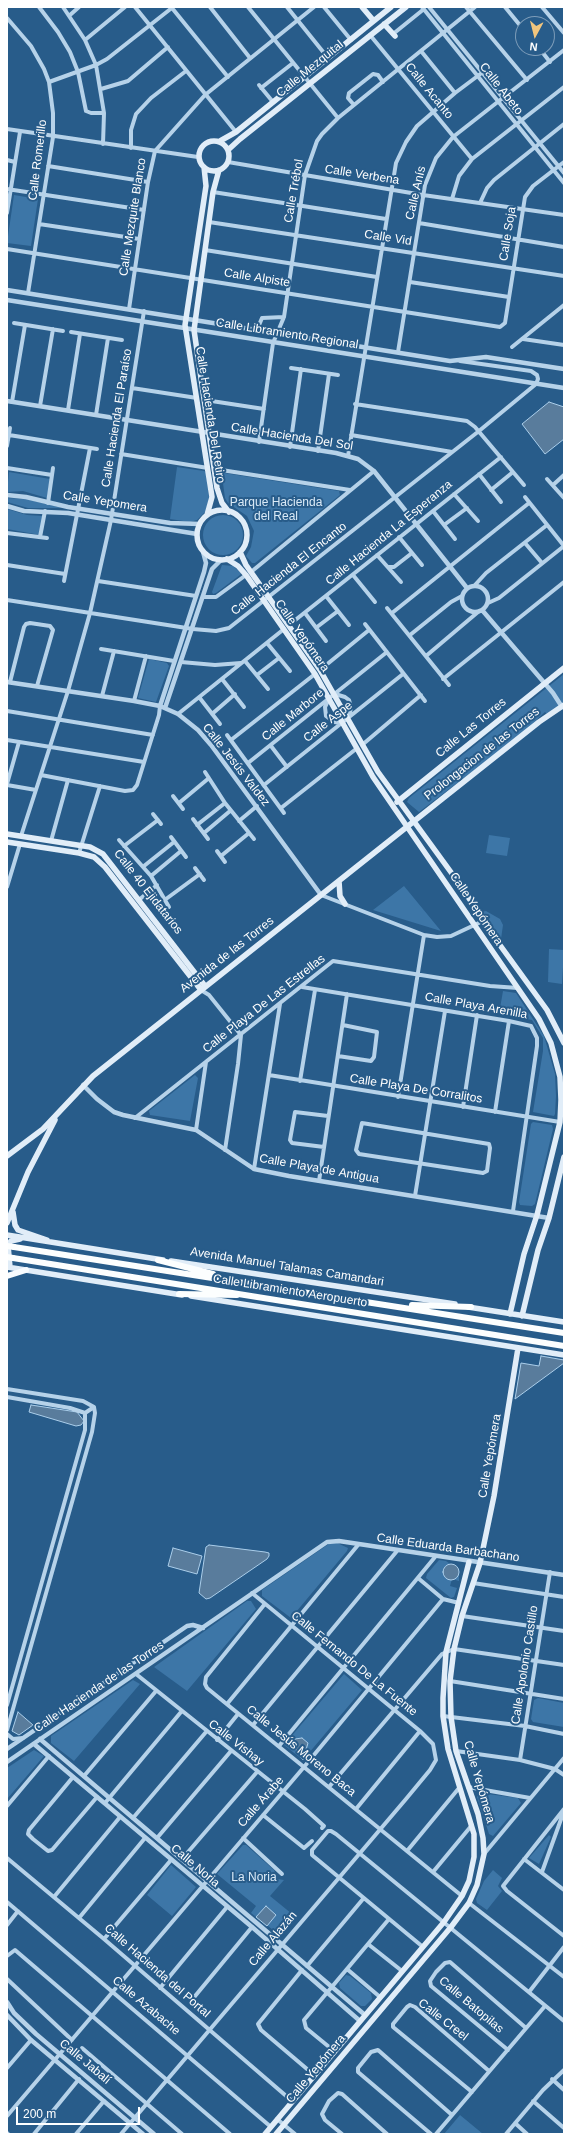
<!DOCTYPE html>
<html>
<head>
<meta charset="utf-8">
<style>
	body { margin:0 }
	#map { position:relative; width:571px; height:2141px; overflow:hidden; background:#285c8a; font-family:Arial,sans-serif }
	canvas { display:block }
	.frame { position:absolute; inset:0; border:8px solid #fff; pointer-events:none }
	.north { position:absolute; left:515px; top:16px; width:40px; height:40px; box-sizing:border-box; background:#285c8a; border:1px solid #7e9db9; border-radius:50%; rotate:187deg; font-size:11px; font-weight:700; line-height:16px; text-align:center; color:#fff }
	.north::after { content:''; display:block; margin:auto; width:14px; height:18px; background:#f1c57d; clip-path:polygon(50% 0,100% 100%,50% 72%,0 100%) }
	.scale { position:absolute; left:16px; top:2107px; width:124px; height:18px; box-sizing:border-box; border:2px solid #fff; border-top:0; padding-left:5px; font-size:12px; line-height:14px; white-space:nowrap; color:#fff; -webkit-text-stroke:3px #285c8a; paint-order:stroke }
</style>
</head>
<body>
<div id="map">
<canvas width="571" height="2141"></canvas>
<div class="frame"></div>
<div class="north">N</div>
<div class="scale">200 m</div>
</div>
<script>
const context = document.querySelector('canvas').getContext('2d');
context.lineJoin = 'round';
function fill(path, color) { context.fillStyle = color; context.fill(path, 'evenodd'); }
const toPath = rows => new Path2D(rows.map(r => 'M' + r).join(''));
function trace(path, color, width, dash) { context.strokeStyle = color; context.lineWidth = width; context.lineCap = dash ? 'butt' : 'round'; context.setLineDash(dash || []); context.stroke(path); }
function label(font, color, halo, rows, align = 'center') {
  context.font = font + ' Arial,sans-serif'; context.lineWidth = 4; context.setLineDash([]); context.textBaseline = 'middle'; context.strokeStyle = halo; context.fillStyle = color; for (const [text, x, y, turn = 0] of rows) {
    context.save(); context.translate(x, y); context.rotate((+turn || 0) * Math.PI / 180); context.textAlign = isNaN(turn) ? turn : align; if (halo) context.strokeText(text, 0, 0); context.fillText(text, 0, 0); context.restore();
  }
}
const green = toPath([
	[14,195,38,199,31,246,7,243],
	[177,467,204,471,206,472,209,497,206,511,197,520,190,522,170,519],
	[9,472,50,479,47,498,23,491,7,492],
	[224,473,339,491,340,495,255,563,252,563,246,556,251,547,254,531,247,516,228,503,225,498,222,476],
	[7,498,26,499,62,508,28,508,7,502],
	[7,509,27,515,43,516,40,535,7,529],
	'203 535a20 20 0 1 1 40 0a20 20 0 1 1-40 0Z',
	[222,565,233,566,241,573,240,575,216,593,213,594,212,592],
	[149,659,167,663,169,666,156,702,138,698],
	[564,674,564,703,548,715,545,712,518,737,419,812,407,802,409,798],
	[489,835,510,838,507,856,486,853],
	[404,886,441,931,373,910],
	[486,911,500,919,503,925,501,939,482,912],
	[549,949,564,950,562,984,548,982],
	[503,991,516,993,544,1036,555,1074,556,1096,555,1114,554,1116,533,1112,543,1051,543,1038,532,1020,499,1014],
	[195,1075,198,1078,190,1121,150,1115,149,1111],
	[533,1122,552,1125,553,1129,535,1204,532,1206,520,1205,519,1202,531,1124],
	[333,1541,348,1548,347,1551,291,1618,262,1596,262,1590],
	[439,1560,446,1561,459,1570,459,1581,452,1579,450,1586,457,1588,454,1597,451,1598,426,1578,427,1574],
	[247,1601,251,1601,256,1609,187,1691,154,1667],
	[344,1674,362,1690,303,1760,284,1745],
	[133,1680,140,1684,74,1761,51,1743,51,1736],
	[538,1698,564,1703,564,1727,533,1722,531,1719,534,1700],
	[34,1750,44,1756,7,1799,7,1768],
	[480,1793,518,1798,521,1803,493,1836,489,1834,477,1797],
	[549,1835,551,1837,539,1864,529,1858],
	[243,1845,246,1845,274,1870,277,1879,284,1880,270,1896,297,1918,281,1936,251,1913,256,1906,217,1874],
	[171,1865,196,1887,172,1916,147,1895],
	[493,1870,502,1878,498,1886,502,1891,487,1910,477,1903,476,1899,484,1881],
	[346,1975,350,1976,371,1993,372,1999,365,2006,361,2006,340,1988,339,1983],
	[460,2115,483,2134,444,2134]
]);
const water = toPath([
	[549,402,564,407,564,439,545,454,522,424,549,402],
	[541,1356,564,1360,564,1363,515,1399,521,1363,539,1366,541,1356],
	[31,1405,77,1412,84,1421,81,1425,76,1426,29,1412,31,1405],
	[209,1545,265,1552,269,1553,269,1556,267,1559,210,1598,206,1599,199,1593,206,1547,209,1545],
	[173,1548,202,1556,197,1574,168,1566,173,1548],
	'443 1572a8 8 0 1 1 16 0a8 8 0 1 1-16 0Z',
	[18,1712,33,1725,19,1735,12,1731,18,1712],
	[302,1738,308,1743,303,1760,292,1744,295,1739,302,1738],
	[266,1906,276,1915,267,1926,256,1917,266,1906]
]);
const minor = toPath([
	[39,7,58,32,70,52,78,72,86,111,91,113,104,113],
	[63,7,85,40,96,65,104,113,103,144],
	[135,7,236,132],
	[210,7,250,58],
	[248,7,338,118],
	[287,7,328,58],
	[324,7,351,40],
	[422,7,564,183],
	[429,7,564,173],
	[466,7,527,80],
	[505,7,523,29],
	[542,7,564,33],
	[172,8,228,77],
	[70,15,79,7],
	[7,18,31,46,44,69,49,82,53,113,53,137,28,293],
	[393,34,424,9],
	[370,35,472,159],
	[85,40,125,7],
	[539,48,550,62],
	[421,51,455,93],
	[49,82,96,65,107,59,173,7],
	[259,85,273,102],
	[261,88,293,63],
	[101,89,128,81,168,47],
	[354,105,348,98,349,93,373,74,378,75,383,82],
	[7,129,198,157],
	[131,148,131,130,136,114,151,98,186,71],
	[7,160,15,162],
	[228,162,423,195,564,215],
	[48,166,148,182],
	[7,189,144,210],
	[213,192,386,219],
	[452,199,459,176,472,159,564,87],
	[480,203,487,188,494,180,564,124],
	[7,213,20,132],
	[209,222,564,276],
	[419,223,564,247],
	[39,224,139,239],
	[7,249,500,327,505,323,525,197,533,186,564,162],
	[205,250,377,277],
	[410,282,509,297],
	[129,309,148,182,155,151,205,95,314,7],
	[14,323,63,331],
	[257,330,262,318,284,317],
	[71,332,122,340],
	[523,339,564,345],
	[512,347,564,305],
	[398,352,425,185,436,158,453,137,564,50],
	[291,368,338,375],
	[132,388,197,398],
	[205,400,264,409],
	[12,402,25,325],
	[355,404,467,421,475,427,524,485],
	[40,406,53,329],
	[68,410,80,334],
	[96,415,108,338],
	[9,435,97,449],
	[351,435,452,452],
	[259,442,273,343,284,317,305,175,317,141,322,134,338,118,475,7],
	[7,446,10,428],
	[290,447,301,369],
	[318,451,329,374],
	[121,454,208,468],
	[348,456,396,163,406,142,417,126,455,93,483,72],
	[7,468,52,475],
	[215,469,350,490],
	[479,474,501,502],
	[547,479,564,498],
	[553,485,564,475],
	[491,490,513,472],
	[454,494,478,521],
	[525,497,564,546],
	[48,503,53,468],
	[433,511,455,539],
	[444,525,467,508],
	[7,533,47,538],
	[40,537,45,511],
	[399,537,422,565],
	[525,543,542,563],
	[377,555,401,582],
	[7,565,65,574],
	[389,567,394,567,412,553],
	[251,572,374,471],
	[353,575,375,602],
	[64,581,90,448],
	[98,581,196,596],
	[475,585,486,573,547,525],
	[326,596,349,625],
	[203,597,216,597,246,575],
	[7,600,193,629,216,631,229,628,479,431,536,384,538,379,537,375,531,371,460,361],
	[488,603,499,598,564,546],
	[387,608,449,685],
	[305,613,326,641],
	[392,613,529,503],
	[365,624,425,701],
	[289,625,501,457],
	[317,627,338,611],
	[410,635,451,602,462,596],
	[267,643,290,671],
	[101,649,174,661],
	[426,656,478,612],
	[245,661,268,689],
	[181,662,215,665,241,663],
	[320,670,369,630],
	[257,675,279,658],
	[222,679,244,707],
	[443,679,564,582],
	[10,682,24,627,26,624,30,623,50,626,53,630,37,686],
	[335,694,345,697,349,700,351,707,349,717],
	[102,696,114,651],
	[199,697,220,724],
	[134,701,146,656],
	[328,701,325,707,326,716,334,722,343,723],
	[7,711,153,735],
	[178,714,284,629],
	[212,714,235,694],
	[227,735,284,813],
	[7,740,144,762],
	[231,740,315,674],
	[362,745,421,695],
	[271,746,287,767],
	[248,763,387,652],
	[205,772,225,803,254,839],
	[41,775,125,791,133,790,137,785,159,715,160,706],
	[7,784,19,742],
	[7,785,36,790],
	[264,785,403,674],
	[173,796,183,809],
	[179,803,209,778],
	[281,808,356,749],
	[153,814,161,824],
	[193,819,208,839],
	[239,821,257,806],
	[197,825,225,803],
	[204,833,230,811],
	[21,836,68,691,90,613,111,520,144,311],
	[171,837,186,857],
	[119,840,151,876,169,907],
	[51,841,68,780],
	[124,846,158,820],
	[217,851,225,862],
	[79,853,100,786],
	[221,856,249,833],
	[144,866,174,842],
	[195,868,204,880],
	[151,876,181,851],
	[7,887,20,844],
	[321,895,424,935,437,937,451,936,483,921],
	[140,899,157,885],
	[166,899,200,874],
	[302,987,509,1021,531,1026,537,1038,537,1046,513,1211],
	[201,990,209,995,241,1035,238,1064,225,1150],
	[338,1056,371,1061,374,1057,377,1032,343,1025],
	[269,1075,560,1122],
	[300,1081,315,990],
	[398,1097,424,935],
	[463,1107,477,1015],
	[495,1112,509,1021],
	[135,1118,333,961,490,986,518,988],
	[362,1123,489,1144,490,1148,487,1171,483,1173,359,1154,356,1150,362,1123],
	[196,1130,206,1062],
	[324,1147,292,1143,290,1140,295,1112,328,1116],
	[254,1169,280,1004],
	[319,1181,347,994],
	[415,1196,445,1011],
	[7,1389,83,1401,94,1407],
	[7,1397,70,1408,85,1413],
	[85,1413,94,1407],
	[418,1578,443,1599,459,1603],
	[473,1583,564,1597],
	[264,1605,206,1677,205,1684,207,1688,462,1896],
	[462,1616,564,1631],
	[136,1674,305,1809,324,1826,322,1828],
	[450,1681,564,1699],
	[227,1704,358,1545],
	[7,1705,85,1430,85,1413],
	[443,1716,525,1726,564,1734],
	[253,1725,397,1551],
	[7,1730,92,1432,95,1413,94,1407],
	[7,1734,13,1739,23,1738],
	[217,1740,238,1714],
	[279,1746,435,1557],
	[456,1751,520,1760,555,1769,564,1775],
	[520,1760,550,1572],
	[84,1776,156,1691],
	[73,1777,29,1830,28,1834,33,1839,48,1851,52,1850,97,1797],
	[329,1787,442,1654,454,1649,564,1665],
	[468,1787,530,1798],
	[105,1803,181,1712],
	[7,1806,49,1756],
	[356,1809,420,1731],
	[564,1809,503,1886,507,1891,564,1936],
	[263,1815,304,1848,312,1841],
	[133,1818,206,1732],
	[157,1838,231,1751],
	[243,1838,282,1874],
	[407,1851,459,1788],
	[484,1854,564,1758],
	[7,1858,104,1939,292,2101],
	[182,1859,257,1772],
	[524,1859,564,1890],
	[433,1872,472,1825],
	[542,1872,564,1811],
	[54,1897,120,1817],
	[7,1902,271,2127],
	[469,1903,564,1977],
	[79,1918,145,1838],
	[7,1925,18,1911],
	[104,1939,171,1860],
	[368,1944,402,1971],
	[423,1947,312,1855,312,1850,328,1831,331,1831,336,1834,564,2021],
	[7,1956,15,1950,230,2134],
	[307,1966,363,1899],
	[347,1969,380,1997],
	[302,1970,258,2024,261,2030,307,2069],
	[7,1979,72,2040],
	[160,1988,227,1907],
	[529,1992,564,1947],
	[191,2001,252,1927],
	[82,2048,182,2134],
	[508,2050,431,1986,430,1981,436,1972,445,1963,450,1962,526,2028],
	[334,2051,306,2028,304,2020,389,1919],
	[7,2068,31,2040],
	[552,2079,564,2090],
	[472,2092,393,2027,393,2024,407,2007,410,2005,415,2007,489,2071],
	[533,2101,564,2128],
	[7,2116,304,1767,443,1599],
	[277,2119,295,2134],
	[515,2123,527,2134],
	[7,2133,8,2134],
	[34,2134,79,2079],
	[76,2134,104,2101],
	[121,2134,406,1799,430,1770,436,1760,433,1744,420,1731,252,1593],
	[342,2134,325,2120,322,2114,329,2101,338,2093,342,2094,387,2134],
	[431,2134,358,2072,358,2068,371,2052,378,2050,452,2115],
	[436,2134,545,2006],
	[506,2134,543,2090,564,2070]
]);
const tertiary = toPath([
	[7,290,450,361,486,357,564,369],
	[7,300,564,388],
	[7,401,336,453,358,459,374,471,467,588],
	[7,495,26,497,68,507,170,523,200,524],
	[7,506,24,511,68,513,197,534],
	'462 599a13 13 0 1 1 26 0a13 13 0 1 1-26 0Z',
	[482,610,553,693,562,707],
	[7,682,134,701,160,706,178,714,198,730,211,745,321,895],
	[160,706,204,572,206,563,203,552],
	[165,708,212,569,221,560],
	[83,1085,97,1099,114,1112,123,1115,196,1130,254,1169,289,1176,549,1218],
	[40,1739,365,2015],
	[34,1744,252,1927,360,2021],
	[7,1749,187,1626,193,1625,203,1628],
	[7,1762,327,1542,339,1541,564,1575],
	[7,2002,14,2013,36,2034,154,2134],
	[7,2015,31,2040,143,2134]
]);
const secondary = toPath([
	[362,7,373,20],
	[384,24,395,36],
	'199 156a15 15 0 1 1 30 0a15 15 0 1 1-30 0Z',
	[220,141,236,132,391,7],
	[228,150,240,139,406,7],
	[204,167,206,186,185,325,212,497,207,515],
	[219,170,213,192,194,330,217,488,222,503,229,512],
	'197 535a25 25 0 1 1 50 0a25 25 0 1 1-50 0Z',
	[240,552,246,565,320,670,378,772,461,886,497,941,547,1010,564,1043],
	[227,559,238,566,246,575,315,674,373,777,539,1019,551,1043,560,1077,561,1100,560,1122,537,1215,524,1254,510,1314],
	[397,802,564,668],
	[7,834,90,847,103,854,205,986],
	[7,842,79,853,94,857,105,867,201,990],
	[339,881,340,896,345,904],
	[7,1156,43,1129,93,1076,539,722,564,705],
	[13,1212,15,1225,18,1230,47,1240],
	[7,1223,28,1172,55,1120],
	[7,1235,163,1260],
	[171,1261,455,1304],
	[7,1267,182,1295],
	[10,1267,8,1245,11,1241,20,1239],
	[191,1296,564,1355],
	[468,1307,564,1322],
	[522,1316,538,1250,549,1218,564,1157],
	[265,2134,444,1922,462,1896,469,1881,474,1857,474,1834,448,1749,443,1716,443,1698,446,1652,469,1562],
	[276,2134,451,1927,469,1903,477,1885,484,1854,483,1838,478,1814,456,1751,451,1717,450,1681,454,1649,462,1616,480,1563,494,1496,518,1348]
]);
const primary = toPath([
	[7,1276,26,1270]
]);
const trunk = toPath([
	[14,1247,564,1333],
	[13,1258,564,1346],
	[158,1260,213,1274],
	[179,1294,237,1295],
	[412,1305,471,1307]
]);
const trunkBridge = toPath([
	[7,1246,14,1247],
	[7,1257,13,1258]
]);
const streetNames = [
	["Calle Mezquital",310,69,-39],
	["Calle Abeto",501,89,52],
	["Calle Acanto",429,91,51],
	["Calle Romerillo",38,160,-83],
	["Calle Verbena",362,175,9],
	["Calle Trébol",294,191,-80],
	["Calle Anís",416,193,-77],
	["Calle Mezquite Blanco",133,217,-81],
	["Calle Soja",508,234,-81],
	["Calle Vid",388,238,9],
	["Calle Alpiste",257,278,9],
	["Calle Libramiento Regional",287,334,9],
	["Calle Hacienda Del Retiro",210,415,81],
	["Calle Hacienda El Paraíso",117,418,-81],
	["Calle Hacienda Del Sol",292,437,9],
	["Calle Yepomera",105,502,9],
	["Calle Hacienda La Esperanza",389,533,-39],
	["Calle Hacienda El Encanto",289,569,-38],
	["Calle Yepómera",302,636,55],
	["Calle Marbore",293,715,-39],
	["Calle Aspe",328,722,-38],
	["Calle Las Torres",471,728,-39],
	["Prolongacion de las Torres",482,754,-38],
	["Calle Jesús Valdez",236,765,52],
	["Calle 40 Ejidatarios",148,892,52],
	["Calle Yepómera",476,909,56],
	["Avenida de las Torres",227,955,-38],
	["Calle Playa De Las Estrellas",264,1004,-38],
	["Calle Playa Arenilla",476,1006,10],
	["Calle Playa De Corralitos",416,1089,9],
	["Calle Playa de Antigua",319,1169,10],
	["Avenida Manuel Talamas Camandari",287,1267,9],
	["Calle Libramiento Aeropuerto",290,1291,9],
	["Calle Yepómera",490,1456,-80],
	["Calle Eduarda Barbachano",448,1548,8],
	["Calle Fernando De La Fuente",354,1664,39],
	["Calle Apolonio Castillo",525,1665,-81],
	["Calle Hacienda de las Torres",99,1687,-34],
	["Calle Vishay",236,1743,38],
	["Calle Jesús Moreno Baca",301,1751,39],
	["Calle Yepómera",479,1782,74],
	["Calle Árabe",261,1802,-49],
	["Calle Noria",195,1866,40],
	["Calle Alazán",273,1939,-50],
	["Calle Hacienda del Portal",157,1971,41],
	["Calle Batopilas",471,2005,40],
	["Calle Azabache",146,2006,40],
	["Calle Creel",443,2020,38],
	["Calle Jabalí",85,2062,40],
	["Calle Yepómera",316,2069,-50]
];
const parkNames = [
	["Parque Hacienda",276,503],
	["del Real",276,517],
	["La Noria",254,1878]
];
fill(green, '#3d76a7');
fill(water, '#597c9c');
trace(water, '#abceea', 1);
trace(minor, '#b6d2e9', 4);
trace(tertiary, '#b6d2e9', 4.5);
trace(secondary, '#e1edf8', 5.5);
trace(primary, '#f9fcfe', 6);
trace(trunk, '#fcfefe', 6);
trace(trunkBridge, '#fcfefe', 6);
label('12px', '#fff', '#285c8a', streetNames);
label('12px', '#daeaf7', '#285c8a', parkNames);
</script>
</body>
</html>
